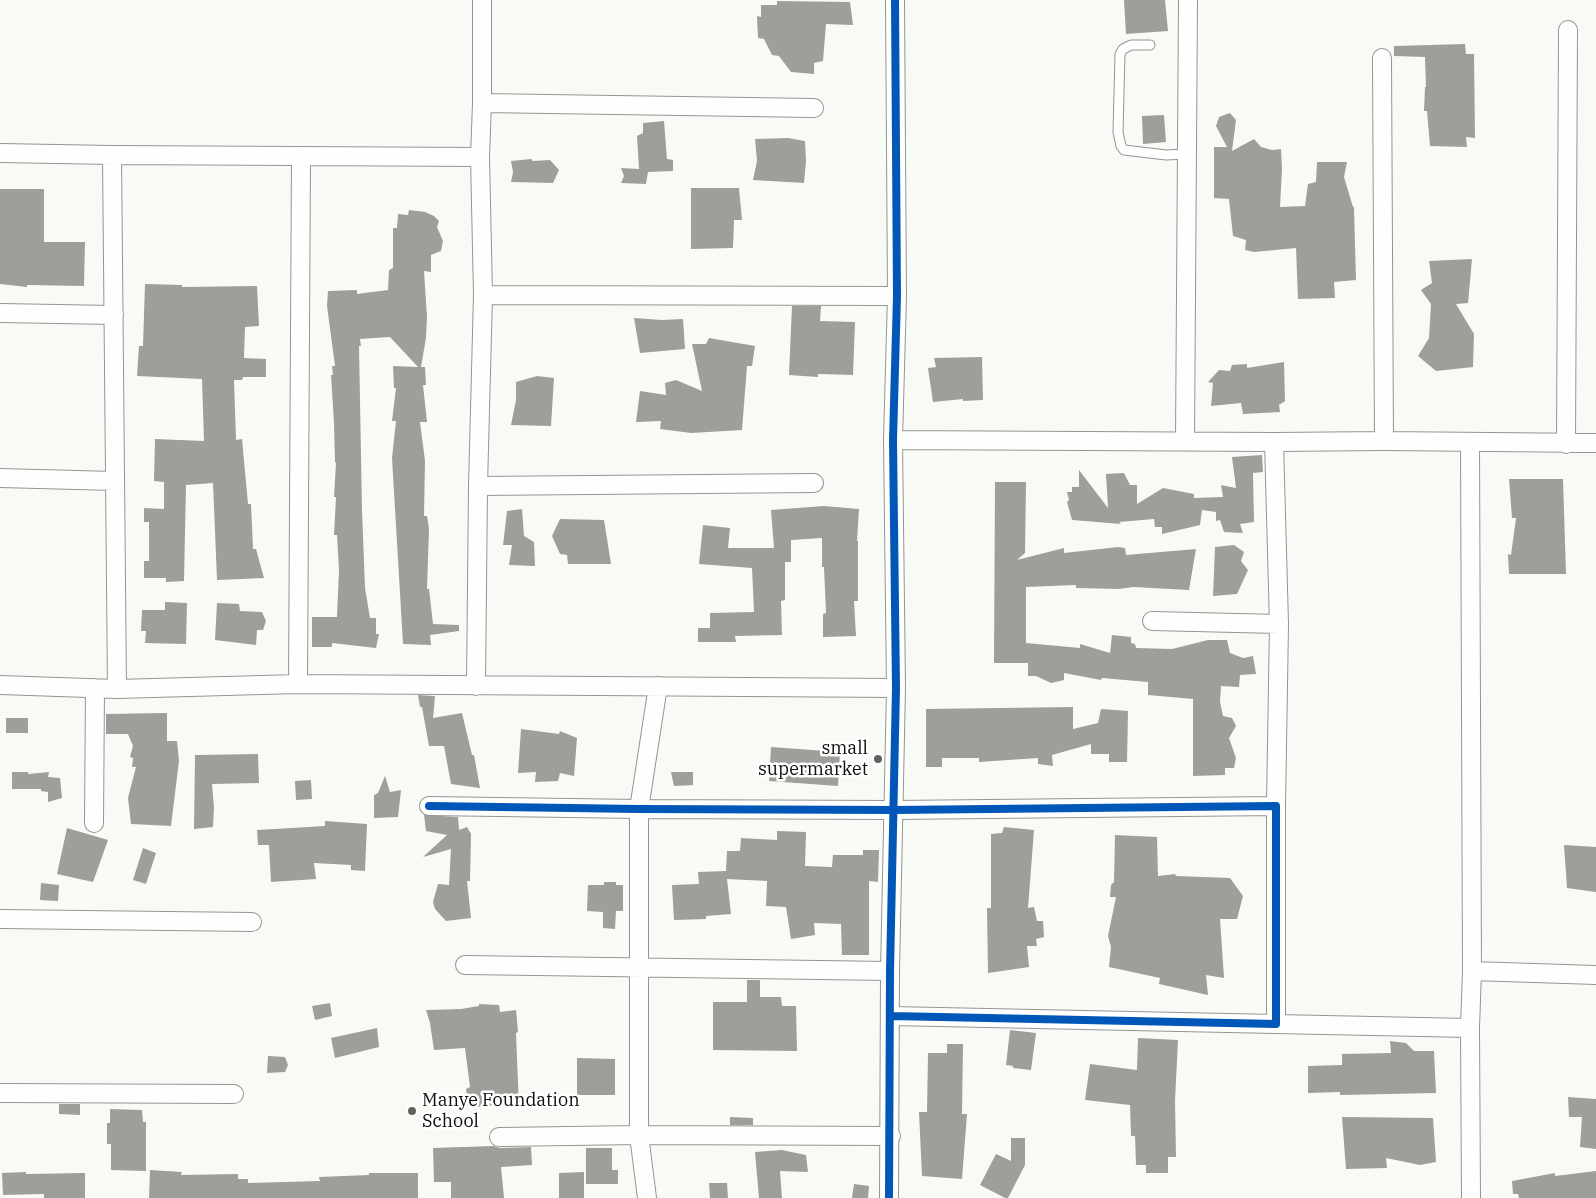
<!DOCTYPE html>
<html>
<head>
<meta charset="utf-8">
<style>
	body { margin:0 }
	canvas { display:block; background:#f8fbf5 }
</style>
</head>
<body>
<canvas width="1596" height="1198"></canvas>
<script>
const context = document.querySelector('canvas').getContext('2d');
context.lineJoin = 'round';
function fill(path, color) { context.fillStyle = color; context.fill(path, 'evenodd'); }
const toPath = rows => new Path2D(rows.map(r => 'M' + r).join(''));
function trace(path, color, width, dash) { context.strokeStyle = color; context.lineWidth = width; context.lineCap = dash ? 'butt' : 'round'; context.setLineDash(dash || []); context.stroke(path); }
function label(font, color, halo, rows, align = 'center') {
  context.font = font + ' "IBM Plex Serif",serif'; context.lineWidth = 5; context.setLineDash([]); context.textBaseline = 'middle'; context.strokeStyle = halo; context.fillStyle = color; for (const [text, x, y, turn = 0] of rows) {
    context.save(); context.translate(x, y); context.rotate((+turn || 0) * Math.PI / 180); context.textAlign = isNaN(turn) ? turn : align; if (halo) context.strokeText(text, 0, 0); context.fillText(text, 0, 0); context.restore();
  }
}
const building = toPath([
	[1124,0,1165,0,1168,31,1126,34],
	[777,1,850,2,853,25,826,24,823,61,814,63,814,74,791,72,779,56,772,55,764,39,758,38,757,16,761,17,761,5,777,5],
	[1465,44,1466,54,1474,54,1475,138,1466,137,1467,147,1430,146,1427,111,1424,111,1425,87,1426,87,1425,57,1394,56,1394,46],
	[1230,113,1236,120,1232,151,1254,139,1261,147,1272,150,1281,149,1282,169,1280,207,1305,206,1308,184,1316,182,1317,162,1347,162,1344,177,1353,207,1354,207,1356,280,1334,282,1335,298,1298,299,1296,248,1254,252,1245,250,1246,240,1233,236,1229,199,1214,198,1214,147,1227,147,1216,126,1219,117],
	[1164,115,1166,142,1143,144,1142,116],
	[664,121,667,159,673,160,673,171,648,172,646,184,621,183,624,176,621,168,639,169,637,136,643,133,643,123],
	[788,138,805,141,806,161,804,183,753,180,757,161,755,139],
	[531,159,533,161,550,160,559,170,553,183,511,182,513,172,511,161],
	[691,188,739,188,742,220,734,220,733,248,691,249],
	[0,189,44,189,44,242,85,242,84,286,27,285,27,287,0,284],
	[409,210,425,212,434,216,439,221,437,227,443,241,441,251,431,255,431,272,424,271,427,317,426,338,421,367,425,367,426,385,423,385,427,422,420,422,425,461,424,516,427,516,429,529,427,589,429,589,433,624,459,625,459,631,430,635,431,645,403,644,392,458,396,421,392,421,396,388,394,388,393,366,418,367,390,337,360,339,361,346,359,346,362,510,365,588,370,618,376,618,376,634,379,634,376,648,332,643,332,647,312,647,312,617,337,617,339,570,337,535,334,535,336,497,334,497,336,463,335,462,334,423,331,375,333,375,332,366,335,366,327,306,328,291,357,290,357,294,388,290,389,270,393,268,393,228,397,228,398,214,408,215],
	[1472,259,1468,303,1456,304,1474,334,1473,367,1436,371,1418,356,1429,338,1431,304,1421,290,1432,283,1429,261],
	[145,284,182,285,182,287,257,286,259,326,245,327,244,358,266,359,266,377,243,377,242,380,234,380,236,440,242,439,248,504,251,504,253,549,256,549,264,578,217,580,213,483,186,485,184,581,166,582,166,578,144,578,144,561,149,561,149,522,144,522,144,508,164,509,164,482,154,481,155,439,204,441,202,379,137,376,139,346,143,346],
	[792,306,821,306,820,321,855,322,853,375,818,374,818,377,789,375],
	[634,318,662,320,683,319,685,349,640,353],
	[709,338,755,346,752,366,747,366,742,430,691,433,660,429,661,421,636,422,640,391,666,395,665,383,676,380,702,391,692,344,706,344],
	[982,357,983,400,963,401,963,399,933,402,928,368,936,367,934,358],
	[1284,362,1285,401,1279,405,1280,412,1243,414,1241,403,1211,406,1213,383,1208,382,1219,370,1230,371,1232,365,1247,364,1247,368],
	[537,376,554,378,551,426,511,425,516,400,516,382],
	[1262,455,1263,472,1253,473,1254,522,1240,524,1243,533,1224,532,1220,520,1216,521,1216,512,1202,510,1200,525,1162,534,1162,527,1155,527,1154,519,1119,522,1121,524,1072,520,1067,502,1069,500,1067,492,1072,492,1072,487,1079,487,1079,470,1108,508,1106,474,1124,473,1130,485,1137,485,1137,504,1163,488,1194,494,1194,498,1223,497,1221,485,1236,488,1232,457],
	[1509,479,1563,479,1566,574,1509,574,1508,554,1511,555,1516,518,1512,518],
	[995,482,1026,482,1025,553,1017,560,1064,548,1064,553,1118,547,1125,548,1126,555,1196,549,1189,590,1133,587,1119,589,1076,588,1076,585,1026,587,1026,643,1080,648,1080,644,1110,653,1112,635,1131,637,1131,643,1135,644,1136,648,1172,649,1208,640,1227,640,1230,653,1243,658,1253,656,1256,674,1240,675,1239,687,1221,686,1220,702,1223,716,1232,718,1236,726,1229,738,1236,758,1234,768,1225,768,1225,775,1193,776,1193,699,1148,695,1148,682,1102,678,1101,680,1064,673,1064,680,1051,683,1036,676,1028,676,1028,663,994,663],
	[824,506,859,509,857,541,858,541,858,601,854,601,856,636,823,637,823,614,826,613,824,567,822,567,822,538,791,540,791,562,785,562,785,600,781,601,782,635,735,636,736,642,698,642,698,628,710,628,710,613,754,612,752,568,699,564,703,525,730,528,728,548,774,548,771,510],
	[522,509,524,536,534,542,535,566,509,565,512,545,503,545,507,511],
	[560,519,604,520,611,564,568,564,567,555,560,554,552,536],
	[1234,545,1244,552,1241,561,1248,570,1237,594,1213,596,1215,547],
	[165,602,187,603,186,644,145,643,146,631,141,631,142,610,165,610],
	[217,603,239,604,240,611,262,612,266,621,263,630,257,630,256,645,215,640],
	[418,695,435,696,433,718,462,713,472,755,474,755,480,788,451,784,444,746,429,746,422,707,420,707],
	[1073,707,1073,729,1098,723,1101,709,1128,711,1127,762,1109,762,1109,754,1091,754,1091,744,1052,755,1053,766,1038,764,1038,758,979,762,979,758,942,758,942,767,926,767,926,709],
	[167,713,167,741,177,741,179,761,171,826,131,824,128,798,136,767,132,767,133,758,130,757,133,746,128,734,106,734,106,714],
	[6,718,28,718,28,733,6,733],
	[521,729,559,734,560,731,577,738,574,776,560,773,558,781,535,782,536,772,518,773],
	[771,747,840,752,838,786,769,781],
	[258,754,259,783,212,784,214,808,213,827,194,829,195,755],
	[12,772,28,772,28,774,49,772,48,777,60,778,62,798,48,802,48,792,41,791,41,789,12,789],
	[671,772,693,772,693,785,674,786],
	[385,776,390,792,401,790,398,817,374,818,374,795,378,793],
	[311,780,312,799,296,800,295,781],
	[424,815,458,817,459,830,467,827,471,834,470,881,467,881,471,918,446,921,435,909,433,902,438,884,449,885,451,849,423,857,447,835,426,831],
	[325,821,367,824,365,871,351,870,351,865,314,863,316,879,271,882,269,845,258,845,257,830,325,826],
	[1004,827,1034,830,1028,908,1034,907,1037,921,1043,921,1044,937,1036,939,1037,946,1027,946,1029,967,988,973,987,908,991,908,991,834,1002,833],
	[67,828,108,840,93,882,57,874],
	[777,831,806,832,805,866,832,867,833,855,863,855,863,850,879,850,878,882,869,881,869,955,842,955,841,924,814,923,815,935,791,939,786,907,766,906,767,881,727,879,731,914,706,916,706,919,674,920,672,885,699,884,698,872,726,871,727,851,740,851,741,838,777,840],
	[1115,835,1157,837,1158,876,1175,874,1176,876,1230,878,1243,896,1237,919,1220,919,1224,978,1206,975,1208,995,1159,984,1160,978,1109,967,1111,947,1108,936,1116,897,1110,897,1111,885,1114,882],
	[1564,845,1596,847,1596,892,1567,888],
	[143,848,156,853,146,884,133,880],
	[604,882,616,882,616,885,623,885,623,911,616,911,615,929,603,928,603,912,587,911,588,885,604,885],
	[41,883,59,885,58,901,40,900],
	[747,980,760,980,760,997,781,997,782,1006,796,1006,797,1051,713,1050,713,1002,747,1002],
	[330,1003,332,1016,315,1020,312,1006],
	[479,1004,499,1005,500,1012,516,1010,518,1032,516,1033,519,1108,501,1105,472,1107,467,1096,466,1089,470,1087,465,1048,434,1050,430,1023,426,1010,461,1009,479,1006],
	[377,1028,379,1047,335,1058,331,1038],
	[1010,1030,1036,1033,1031,1070,1013,1068,1013,1066,1006,1065],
	[1138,1038,1178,1040,1175,1101,1176,1157,1168,1157,1168,1173,1146,1173,1146,1165,1136,1165,1135,1136,1131,1136,1130,1105,1085,1100,1090,1064,1137,1070],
	[1390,1041,1406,1043,1414,1051,1434,1051,1436,1093,1340,1095,1340,1092,1308,1093,1308,1066,1342,1065,1342,1054,1391,1053],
	[947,1044,963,1044,962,1114,967,1114,962,1179,922,1176,919,1112,927,1112,928,1053,947,1053],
	[268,1056,285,1057,288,1065,285,1072,267,1073],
	[577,1058,615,1059,615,1095,577,1095],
	[1568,1097,1596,1099,1596,1149,1580,1147,1582,1117,1569,1117],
	[59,1104,80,1104,80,1115,59,1114],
	[110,1109,142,1110,143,1122,146,1122,146,1171,111,1170,111,1144,107,1144,107,1123,110,1123],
	[730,1117,753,1118,753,1125,730,1125],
	[1342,1117,1433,1118,1436,1162,1420,1165,1386,1158,1387,1168,1346,1169],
	[1011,1138,1025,1138,1025,1165,1008,1198,1005,1198,980,1185,996,1154,1011,1161],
	[494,1146,500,1148,531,1147,532,1165,501,1167,504,1198,451,1198,451,1182,434,1182,433,1148],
	[586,1148,612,1148,612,1170,618,1170,618,1184,586,1184],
	[782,1150,806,1155,808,1172,780,1171,782,1198,759,1198,755,1152],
	[150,1170,182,1172,181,1175,238,1174,238,1179,248,1179,248,1183,320,1181,319,1177,369,1175,369,1173,418,1173,418,1198,149,1198],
	[1596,1171,1596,1198,1519,1198,1518,1194,1513,1194,1512,1181,1555,1173,1555,1176],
	[26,1172,26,1174,85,1173,85,1198,44,1198,44,1194,3,1195,2,1173],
	[584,1172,584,1198,559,1198,559,1173],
	[709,1183,727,1183,728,1198,710,1198],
	[854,1184,869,1186,868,1198,852,1198]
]);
const lane = toPath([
	[1150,45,1131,45,1123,49,1120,54,1118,132,1121,146,1124,150,1166,155,1187,154]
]);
const street = toPath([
	[1382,58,1384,441],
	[482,103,814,108],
	[0,153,112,155,480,157],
	[112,155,117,689],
	[483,295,897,296],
	[0,313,114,315],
	[893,440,1274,442,1384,441,1596,443],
	[1185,440,1188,0],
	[1274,442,1279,624,1276,806],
	[1566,444,1568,30],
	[0,478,115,481],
	[478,486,814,483],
	[1152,621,1279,624],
	[298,684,301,156],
	[0,685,117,689,298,684,896,688],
	[476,686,478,486,483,295,480,157,482,103,482,0],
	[429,806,639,809,894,810,1276,806,1276,1024,891,1016],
	[94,823,95,688],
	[0,919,252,922],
	[465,965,890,971],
	[1472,971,1596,975],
	[1276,1024,1470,1028,1471,1198],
	[1470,1028,1472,971,1470,442],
	[0,1093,234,1094],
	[499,1137,639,1135,891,1136],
	[647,1198,639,1135,639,809,658,686],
	[889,1198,890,971,896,688,893,440,897,296,895,0]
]);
const cycleway = toPath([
	[429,806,639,809,894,810,1276,806,1276,1024,891,1016],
	[889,1198,890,971,896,688,893,440,897,296,895,0]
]);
const markers = [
	[878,759,5,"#616260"],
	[412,1111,5,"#616260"]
];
const poiNames = [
	["small",868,749],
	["supermarket",868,770],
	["Manye Foundation",422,1101,"left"],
	["School",422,1122,"left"]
];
fill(building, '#9d9f9a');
trace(lane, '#949593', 11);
trace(street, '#949593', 20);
trace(lane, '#fefefe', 9);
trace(street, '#fefefe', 18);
trace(cycleway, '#0057b8', 8);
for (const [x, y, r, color] of markers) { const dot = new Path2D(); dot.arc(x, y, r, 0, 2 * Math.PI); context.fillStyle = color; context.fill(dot); trace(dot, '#fff', 2); }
label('18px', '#0f0f0f', '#fff', poiNames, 'right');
</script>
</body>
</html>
